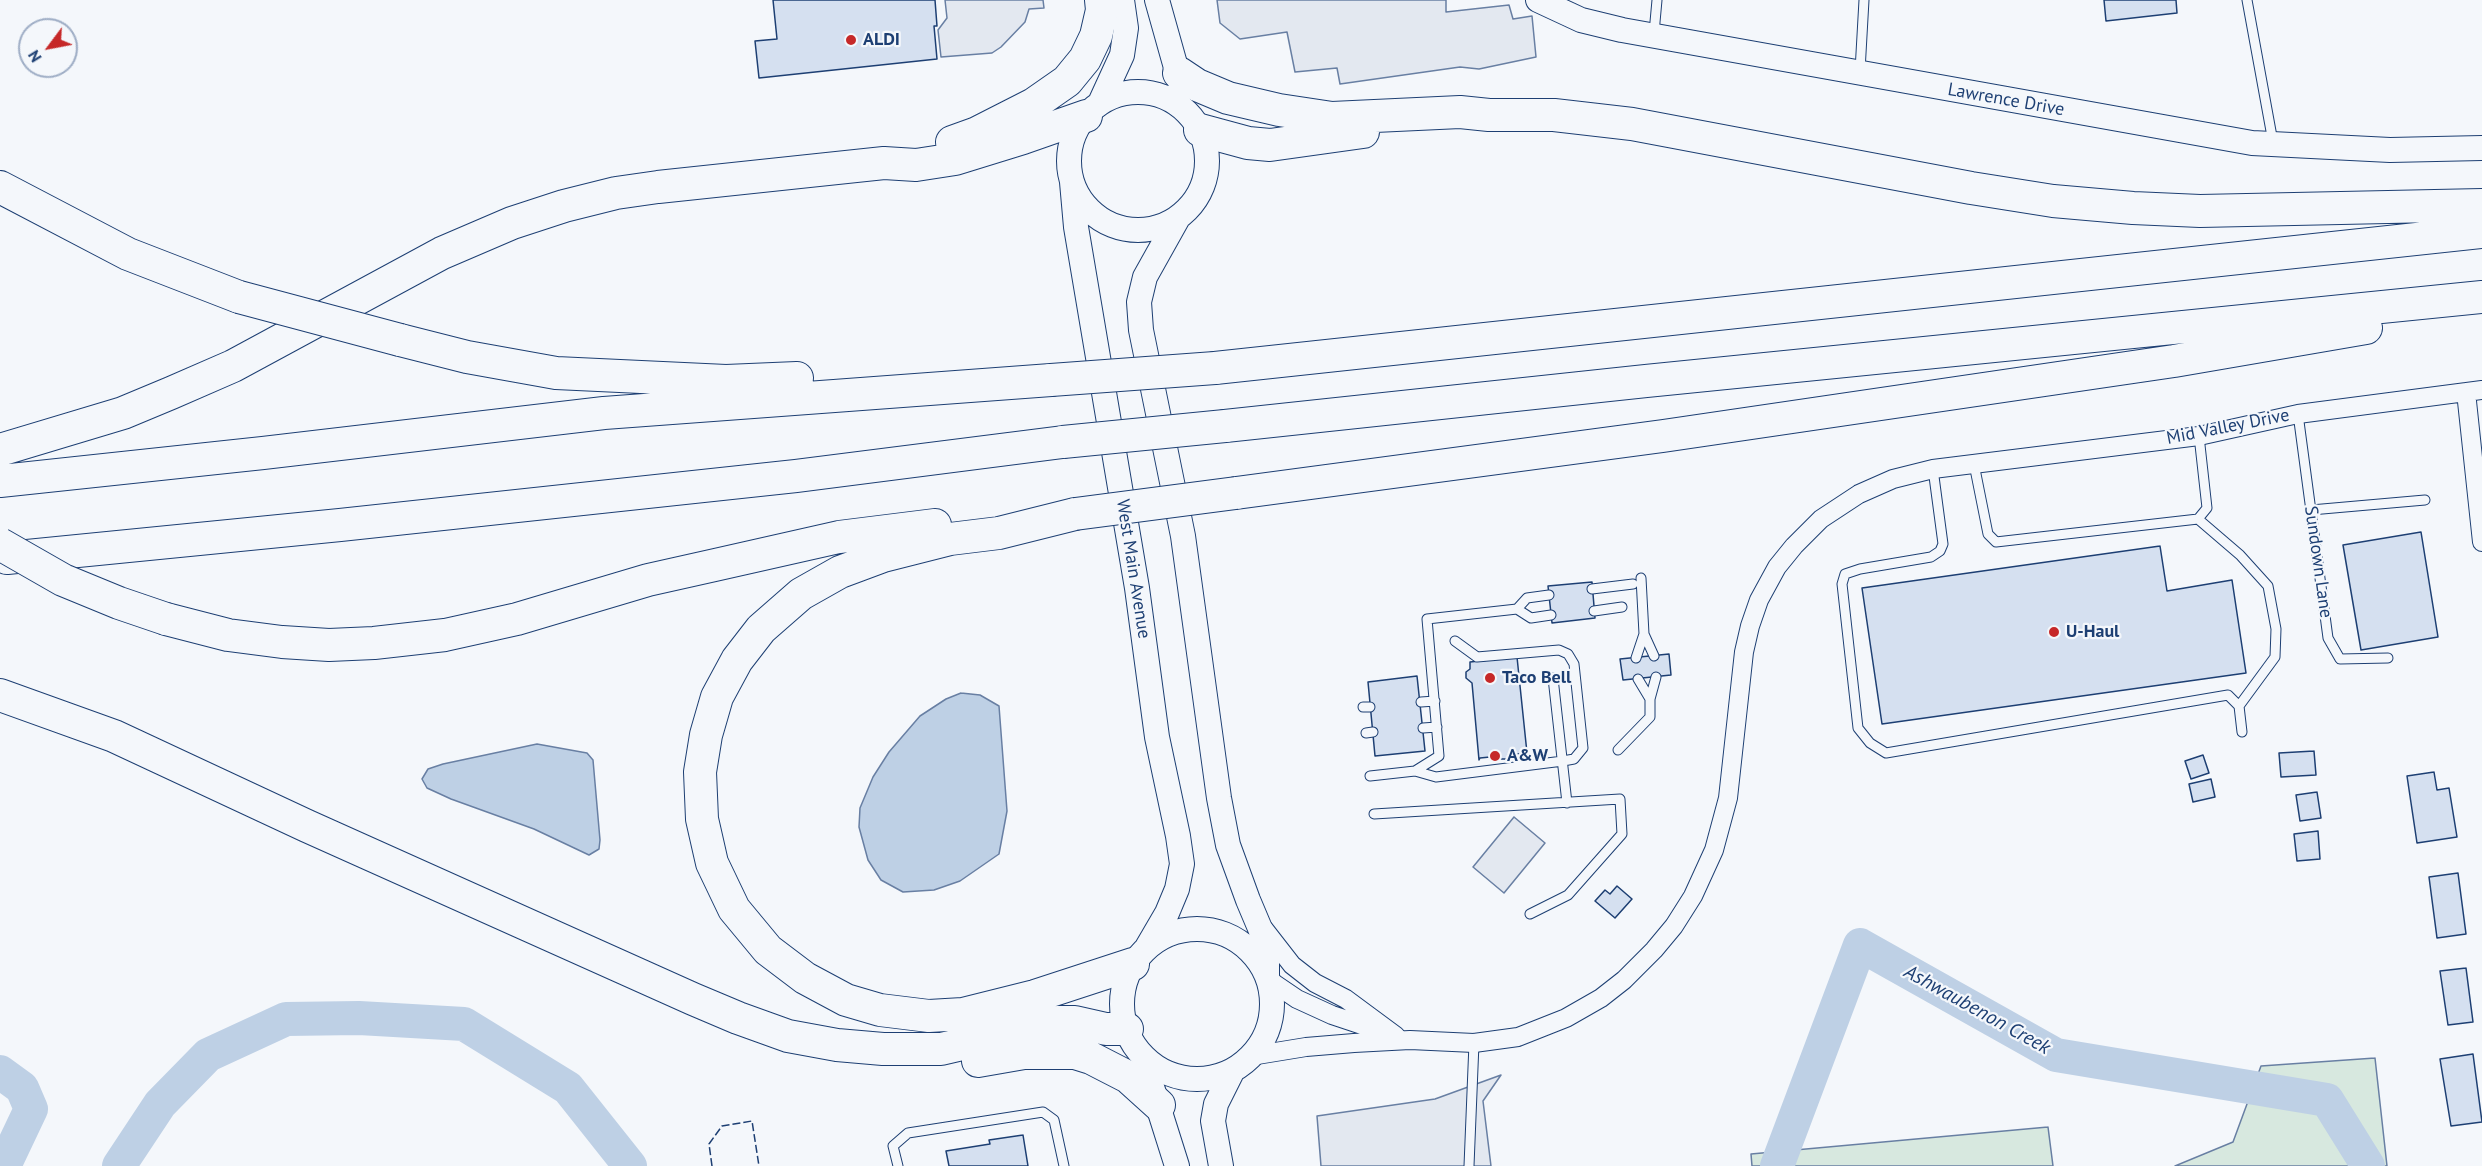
<!DOCTYPE html>
<html>
<head>
<meta charset="utf-8">
<style>
	body { margin:0 }
	#map { position:relative; width:2482px; height:1166px; overflow:hidden; background:#f4f7fb; font-family:"PT Sans",sans-serif }
	canvas { display:block }
	.north { position:absolute; left:18px; top:18px; width:60px; height:60px; box-sizing:border-box; background:#f4f7fb; border:2px solid #9eadc5; border-radius:50%; rotate:238deg; font-size:16px; font-weight:700; line-height:24px; text-align:center; color:#1d3f73 }
	.north::after { content:''; display:block; margin:auto; width:21px; height:27px; background:#c62828; clip-path:polygon(50% 0,100% 100%,50% 72%,0 100%) }
</style>
</head>
<body>
<div id="map">
<canvas width="2482" height="1166"></canvas>
<div class="north">N</div>
</div>
<script>
const context = document.querySelector('canvas').getContext('2d');
context.lineJoin = 'round';
function fill(path, color) { context.fillStyle = color; context.fill(path, 'evenodd'); }
const toPath = rows => new Path2D(rows.map(r => 'M' + r).join(''));
function trace(path, color, width, dash) { context.strokeStyle = color; context.lineWidth = width; context.lineCap = dash ? 'butt' : 'round'; context.setLineDash(dash || []); context.stroke(path); }
function label(font, color, halo, rows, align = 'center') {
  context.font = font + ' "PT Sans",sans-serif'; context.lineWidth = 4.5; context.setLineDash([]); context.textBaseline = 'middle'; context.strokeStyle = halo; context.fillStyle = color; for (const [text, x, y, turn = 0] of rows) {
    context.save(); context.translate(x, y); context.rotate((+turn || 0) * Math.PI / 180); context.textAlign = isNaN(turn) ? turn : align; if (halo) context.strokeText(text, 0, 0); context.fillText(text, 0, 0); context.restore();
  }
}
const green = toPath([
	[2375,1058,2387,1166,2175,1166,2233,1142,2261,1066,2375,1058],
	[2048,1127,2053,1166,1752,1166,1751,1154,2048,1127]
]);
const parking = toPath([
	[945,0,1043,0,1044,8,1029,9,1025,22,1001,47,992,53,941,57,938,30,947,18,945,0],
	[1217,0,1446,0,1446,12,1509,5,1513,19,1532,16,1536,57,1479,69,1460,67,1340,84,1337,68,1295,72,1287,32,1240,39,1220,23,1217,0],
	[1514,817,1545,843,1504,893,1473,867,1514,817],
	[1501,1075,1483,1101,1491,1166,1321,1166,1317,1116,1435,1099,1501,1075]
]);
const water = toPath([
	[961,693,980,695,999,706,1007,811,999,854,960,881,934,890,903,892,881,880,868,860,859,827,860,808,873,777,889,752,920,716,946,699,961,693],
	[537,744,587,753,593,760,600,840,599,849,589,855,534,829,451,799,427,788,422,779,428,769,443,764,537,744]
]);
const river = toPath([
	[0,1072,22,1088,31,1109,4,1166],
	[119,1166,160,1104,208,1055,286,1019,359,1018,464,1024,568,1088,630,1166],
	[1777,1166,1860,945,2056,1055,2327,1100,2368,1166]
]);
const building = toPath([
	[773,0,935,0,937,26,934,26,937,59,759,78,755,41,777,39,773,0],
	[2104,0,2176,0,2177,13,2106,21,2104,0],
	[2421,532,2438,637,2361,650,2343,545,2421,532],
	[2160,546,2167,591,2232,580,2246,673,1882,724,1862,588,2160,546],
	[1592,582,1595,618,1552,623,1548,586,1592,582],
	[1669,654,1671,675,1623,680,1620,659,1669,654],
	[1517,657,1527,753,1508,755,1509,759,1500,759,1500,756,1480,758,1479,760,1472,683,1466,678,1466,672,1470,669,1470,662,1517,657],
	[1417,676,1425,751,1375,756,1368,682,1417,676],
	[2314,751,2316,775,2281,777,2279,753,2314,751],
	[2203,755,2209,773,2191,779,2185,761,2203,755],
	[2434,772,2437,790,2449,788,2457,837,2417,843,2407,776,2434,772],
	[2211,779,2215,797,2193,802,2189,784,2211,779],
	[2317,792,2321,818,2300,821,2296,795,2317,792],
	[2318,831,2320,859,2297,861,2294,834,2318,831],
	[2458,873,2466,934,2437,938,2429,877,2458,873],
	[1617,886,1632,899,1615,918,1595,901,1605,890,1610,894,1617,886],
	[2466,968,2473,1022,2448,1025,2440,971,2466,968],
	[2473,1054,2482,1122,2451,1126,2440,1059,2473,1054],
	[1023,1135,1028,1166,949,1166,946,1151,990,1144,989,1140,1023,1135]
]);
const service = toPath([
	[2247,0,2273,142],
	[1654,33,1657,0],
	[1860,71,1864,0],
	[2298,414,2328,638,2340,659,2388,658],
	[1974,464,1988,534,1996,542,2198,519,2207,508,2199,436],
	[1933,469,1943,544,1940,551,1931,557,1860,569,1845,574,1842,584,1858,728,1870,743,1886,753,2228,695,2239,706,2242,732],
	[2311,510,2425,500],
	[2198,519,2240,555,2268,586,2276,629,2275,657,2239,706],
	[1592,589,1633,584],
	[1517,609,1527,598,1549,595],
	[1594,611,1622,607],
	[1644,634,1654,656],
	[1636,658,1644,634,1641,578],
	[1553,678,1567,803],
	[1650,699,1656,677],
	[1421,702,1435,701],
	[1363,707,1370,707],
	[1423,728,1437,727],
	[1366,733,1373,732],
	[1618,750,1650,717,1650,699,1638,679],
	[1415,771,1436,777,1563,761,1574,759,1583,748,1574,664,1568,654,1559,650,1477,657,1455,641],
	[1370,776,1415,771,1439,756,1427,619,1517,609,1531,618,1551,615],
	[1374,814,1620,799,1622,834,1568,895,1530,914],
	[898,1166,893,1146,908,1133,1043,1112,1054,1120,1064,1166],
	[1469,1166,1474,1043]
]);
const minor = toPath([
	[2466,392,2482,542],
	[1264,929,1292,965,1315,983,1346,999,1396,1036],
	[1269,980,1297,999,1332,1015,1383,1032],
	[1251,1056,1306,1047,1354,1043,1410,1040,1474,1043,1518,1037,1566,1018,1601,998,1624,980,1654,950,1674,926,1693,896,1714,850,1728,798,1744,652,1750,626,1759,600,1777,567,1794,546,1821,519,1859,494,1893,479,1933,469,2199,436,2298,414,2482,390]
]);
const secondary = toPath([
	[1157,0,1182,89],
	[1538,0,1581,20,1622,30,2252,143,2390,150,2482,148],
	'1069 161a69 69 0 1 1 138 0a69 69 0 1 1-138 0Z',
	[1100,103,1122,55,1126,28,1122,0],
	[1072,182,1076,227,1137,588,1157,737,1178,836,1182,864,1177,889,1167,913,1146,949],
	[1178,218,1145,277,1139,302,1141,330,1183,536,1219,798,1228,845,1248,900,1267,945,1267,975],
	'1122 1004a75 75 0 1 1 150 0a75 75 0 1 1-150 0Z',
	[1153,1090,1177,1166],
	[1221,1166,1213,1121,1216,1104,1233,1070]
]);
const motorway = toPath([
	[1179,73,1197,85,1228,98,1279,110,1332,118,1460,112,1489,115,1554,115,1632,124,1971,188,2053,201,2133,208,2200,211,2482,205],
	[1200,130,1248,143,1270,145,1363,132],
	[952,142,977,133,1034,104,1067,81,1085,59,1096,36,1102,10,1101,0],
	[0,187,128,254,239,297],
	[400,340,467,357,556,373,726,381,797,378],
	[1215,368,2482,232],
	[1225,426,1646,381,2482,297],
	[0,450,123,413,171,393,233,366,442,253,512,223,564,206,616,193,658,187,884,163,916,165,955,159,1023,138,1086,116],
	[0,481,263,453,604,413,1051,380],
	[1236,493,1663,436,2174,361,2366,328],
	[1075,514,999,533,950,539,883,556,840,572,801,594,761,629,737,660,717,697,706,735,700,772,702,819,712,863,734,909,768,950,805,978,846,1000,880,1010,929,1016,963,1014,1035,996,1133,964],
	[7,558,340,525,796,476,1063,442],
	[166,619,228,635,282,642,329,645,374,643,445,635,517,619,648,580,715,565,839,537,935,525],
	[0,695,114,736,307,826,693,999,738,1018,788,1036,837,1045,883,1049,941,1049,1057,1022,1075,1022,1106,1029,1127,1029],
	[978,1061,1024,1053,1075,1053,1091,1058,1128,1077,1159,1105]
]);
const motorwayBridge = toPath([
	[239,297,400,340],
	[1051,380,1215,368],
	[1063,442,1225,426],
	[1075,514,1236,493],
	[0,544,63,580,119,603,166,619]
]);
const fence = toPath([
	[712,1166,709,1144,722,1126,752,1121,759,1166]
]);
const markers = [
	[851,40,6,"#c62828"],
	[2054,632,6,"#c62828"],
	[1490,678,6,"#c62828"],
	[1495,756,6,"#c62828"]
];
const poiNames = [
	["ALDI",863,40],
	["U-Haul",2066,632],
	["Taco Bell",1502,678],
	["A&W",1507,756]
];
const streetNames = [
	["Lawrence Drive",2006,100,10],
	["Mid Valley Drive",2228,427,-11],
	["Sundown Lane",2318,562,82],
	["West Main Avenue",1133,569,81]
];
const waterNames = [
	["Ashwaubenon Creek",1977,1010,29]
];
fill(green, '#d7e8df');
trace(green, '#687fa3', 1.5);
fill(parking, '#e3e8f0');
trace(parking, '#687fa3', 1.5);
fill(water, '#bed0e5');
trace(water, '#687fa3', 1.5);
trace(river, '#bed0e5', 34);
fill(building, '#d5e0f0');
trace(building, '#1d3f73', 1.5);
trace(service, '#1d3f73', 11);
trace(minor, '#1d3f73', 20);
trace(secondary, '#1d3f73', 26);
trace(motorway, '#1d3f73', 34);
trace(service, '#f4f7fb', 9);
trace(minor, '#f4f7fb', 18);
trace(secondary, '#f4f7fb', 24);
trace(motorway, '#f4f7fb', 32);
trace(motorwayBridge, '#1d3f73', 34, []);
trace(motorwayBridge, '#f4f7fb', 32);
trace(fence, '#1d3f73', 1.5, [8, 3]);
for (const [x, y, r, color] of markers) { const dot = new Path2D(); dot.arc(x, y, r, 0, 2 * Math.PI); context.fillStyle = color; context.fill(dot); trace(dot, '#f4f7fb', 2); }
label('bold 18px', '#1d3f73', '#f4f7fb', poiNames, 'left');
label('18px', '#1d3f73', '#f4f7fb', streetNames);
label('italic 20px', '#1d3f73', '#f4f7fb', waterNames);
</script>
</body>
</html>
